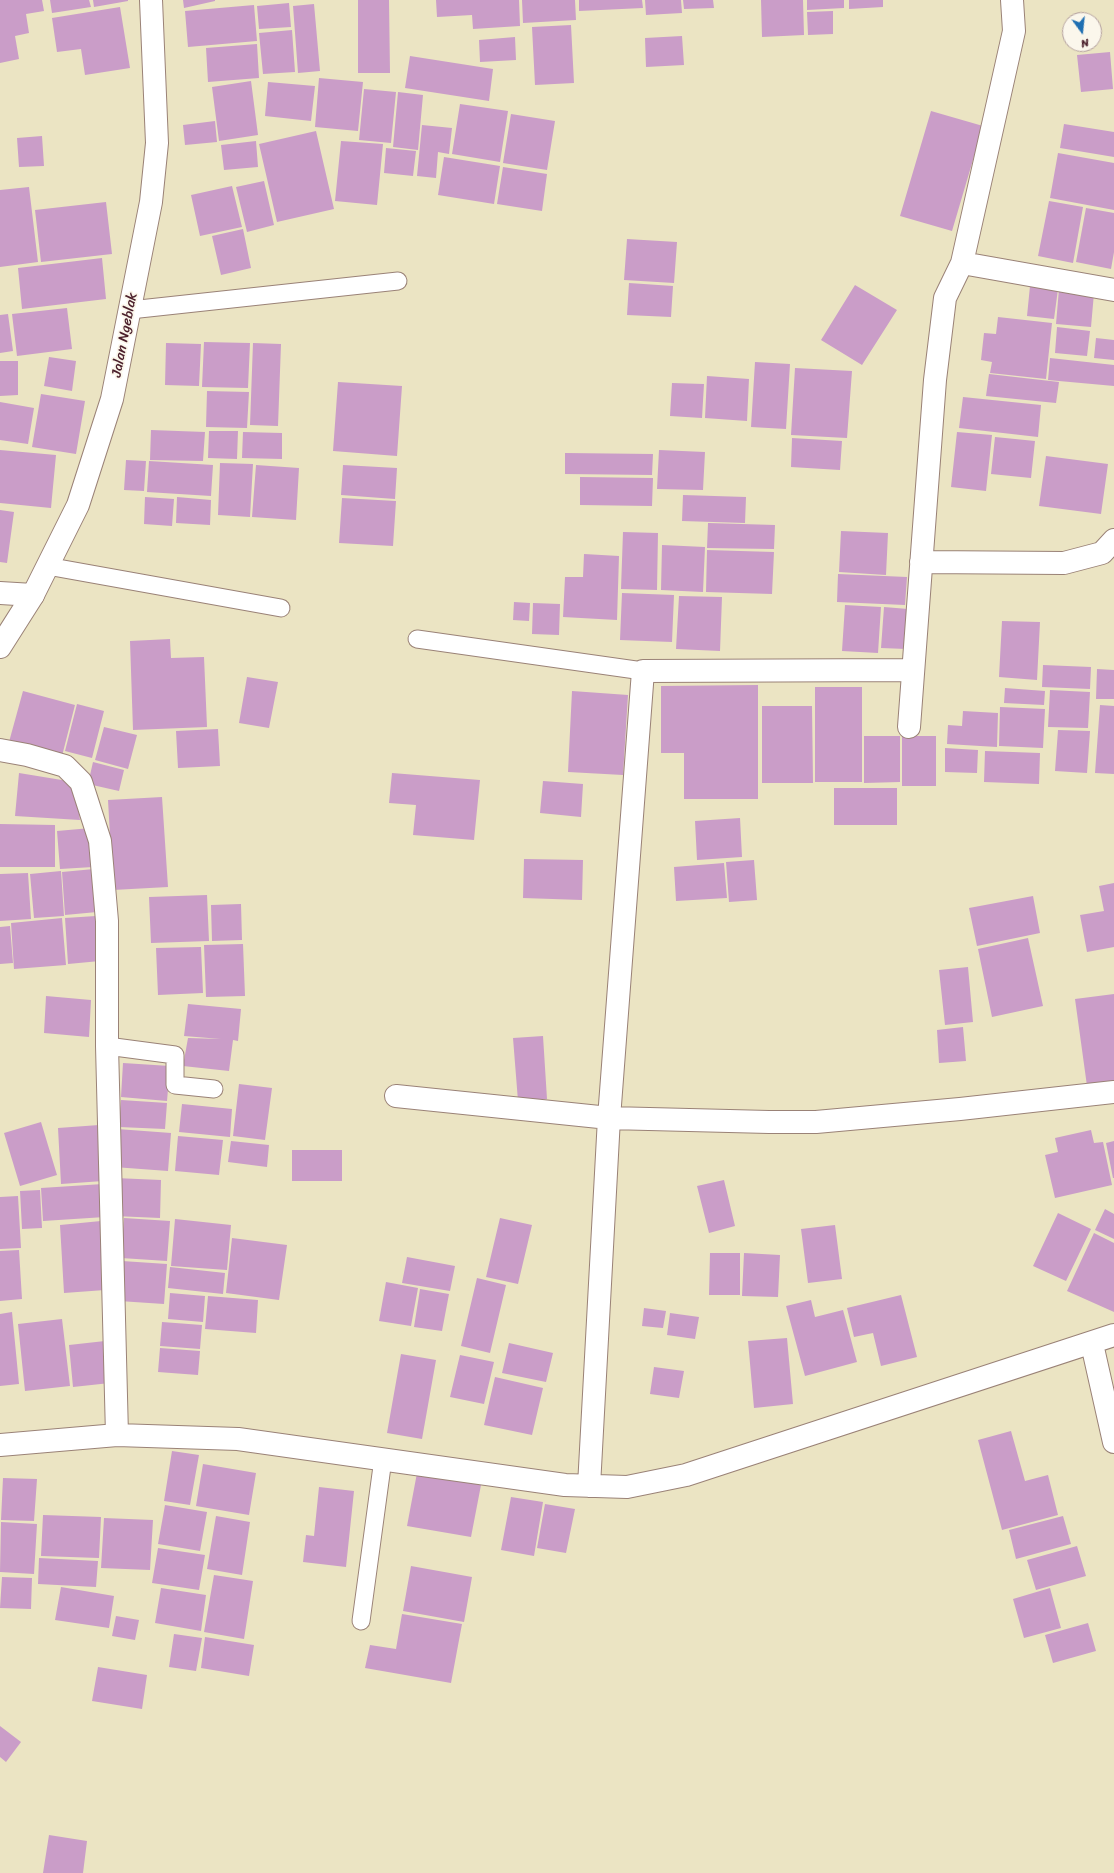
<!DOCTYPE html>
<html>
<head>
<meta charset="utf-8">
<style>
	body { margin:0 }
	#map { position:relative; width:1114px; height:1873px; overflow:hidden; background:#ebe4c3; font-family:Sriracha,sans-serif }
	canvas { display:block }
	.north { position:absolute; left:1062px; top:12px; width:40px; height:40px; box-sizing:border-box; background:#fbf7ec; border:1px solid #b4a19f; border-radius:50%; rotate:165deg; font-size:11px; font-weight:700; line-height:16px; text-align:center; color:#4a1f2b }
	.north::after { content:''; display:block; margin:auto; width:14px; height:18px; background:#1f6fb2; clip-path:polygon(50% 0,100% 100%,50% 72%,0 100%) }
</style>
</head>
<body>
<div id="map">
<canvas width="1114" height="1873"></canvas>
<div class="north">N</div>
</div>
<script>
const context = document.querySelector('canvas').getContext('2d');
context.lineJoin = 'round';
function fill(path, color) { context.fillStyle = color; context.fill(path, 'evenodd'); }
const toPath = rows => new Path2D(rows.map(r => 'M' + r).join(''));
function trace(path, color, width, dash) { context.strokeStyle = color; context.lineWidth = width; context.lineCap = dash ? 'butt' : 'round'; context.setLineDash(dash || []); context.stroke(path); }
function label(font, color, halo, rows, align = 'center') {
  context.font = font + ' Sriracha,sans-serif'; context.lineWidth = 3.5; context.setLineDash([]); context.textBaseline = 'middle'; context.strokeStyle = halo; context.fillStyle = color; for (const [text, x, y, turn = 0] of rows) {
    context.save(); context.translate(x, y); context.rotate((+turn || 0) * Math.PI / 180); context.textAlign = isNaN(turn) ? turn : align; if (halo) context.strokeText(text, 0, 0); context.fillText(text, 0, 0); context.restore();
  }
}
const building = toPath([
	[0,0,42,0,44,11,26,14,29,33,15,36,19,59,0,63],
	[50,0,89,0,91,7,52,13],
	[93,0,128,0,128,1,94,7],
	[183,0,215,0,215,1,184,8],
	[358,0,389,0,390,73,358,73],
	[436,0,519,0,520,26,473,29,472,15,437,17],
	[522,0,575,0,576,20,523,23],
	[579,0,642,0,643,8,579,11],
	[645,0,681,0,682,13,646,15],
	[683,0,713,0,714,8,684,9],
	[761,0,803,0,804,35,762,37],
	[807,0,844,0,844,8,807,10],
	[849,0,883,0,883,7,849,9],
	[289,3,291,27,259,29,257,6],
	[314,4,320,71,298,73,293,6],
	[254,5,257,41,188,47,185,11],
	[120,7,130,68,85,75,81,49,57,52,52,18],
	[833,11,833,34,808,35,807,12],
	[571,25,574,83,535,85,532,27],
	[292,30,295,72,263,74,259,33],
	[682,36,684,65,646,67,645,38],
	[515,37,516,60,480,62,479,40],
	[257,44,259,78,208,82,206,48],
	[1110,52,1113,89,1081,92,1077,55],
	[410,56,493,69,489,101,405,88],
	[319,78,363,82,358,131,315,127],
	[251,81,258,135,219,141,212,87],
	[268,82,315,86,311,121,265,116],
	[364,89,396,92,391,143,359,140],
	[398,92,423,95,418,150,393,147],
	[460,104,508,111,500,162,452,154],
	[931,111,983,126,952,231,900,216],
	[511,114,555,121,547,170,503,163],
	[215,121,217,142,185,145,183,125],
	[1064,124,1114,132,1114,157,1060,148],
	[422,125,452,128,449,154,438,152,436,178,417,176],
	[316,131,334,209,277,222,259,144],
	[42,136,44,166,19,167,17,138],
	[256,141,258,167,224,170,221,145],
	[341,141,383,144,377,205,335,201],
	[386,148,416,151,413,176,384,173],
	[1058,153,1114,163,1114,210,1050,198],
	[444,157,500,166,494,204,438,195],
	[503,167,547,174,542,211,497,204],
	[264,181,274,225,247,232,236,187],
	[232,186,242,227,200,236,191,195],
	[29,187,38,262,0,267,0,190],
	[1049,201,1083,207,1073,263,1038,256],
	[106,202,112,254,41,262,35,210],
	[1086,208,1114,213,1114,252,1111,269,1076,262],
	[243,229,251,268,221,275,212,236],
	[627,239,677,242,674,283,624,280],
	[102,258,106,299,22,309,18,268],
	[629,283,673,286,671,317,627,315],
	[855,285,897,310,862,365,821,340],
	[1030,286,1058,289,1054,319,1027,316],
	[1059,289,1094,293,1091,327,1056,324],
	[67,308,72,349,17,356,12,314],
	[8,314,13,351,0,353,0,315],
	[998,317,1052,323,1046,379,990,373,992,362,981,360,984,333,996,334],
	[1057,327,1090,331,1087,356,1055,353],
	[1096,338,1114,340,1114,360,1094,358],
	[204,342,250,343,248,388,202,387],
	[166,343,201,344,199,386,165,385],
	[253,343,281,344,278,426,250,425],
	[49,357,76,361,72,391,44,386],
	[1050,358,1114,365,1114,386,1048,380],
	[0,361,18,361,18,395,0,396],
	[755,362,790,364,786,429,751,427],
	[795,368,852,371,847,438,791,435],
	[989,374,1059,382,1056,403,986,396],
	[707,376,749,379,747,421,705,418],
	[338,382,402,386,397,456,333,451],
	[672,383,704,384,702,418,670,416],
	[207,391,249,392,247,428,206,427],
	[41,394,85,401,76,454,32,447],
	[963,397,1041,405,1038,437,959,428],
	[0,402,34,408,28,444,0,440],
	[151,430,205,432,203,461,150,460],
	[209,431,238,431,237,459,208,458],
	[243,432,282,433,282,459,242,458],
	[957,432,992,435,986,491,951,487],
	[995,437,1035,441,1031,478,991,474],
	[792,438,842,441,840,470,791,467],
	[0,450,56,455,51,508,0,503],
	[659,450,705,452,703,490,657,489],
	[565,453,653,454,652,475,565,474],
	[1046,456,1108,464,1101,514,1039,506],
	[126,460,146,461,144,491,124,490],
	[149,461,213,465,211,496,147,492],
	[220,463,253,464,250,517,218,515],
	[256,465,299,468,296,520,252,517],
	[343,465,397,468,395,499,341,495],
	[580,477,653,478,652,506,580,505],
	[683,495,746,497,745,523,682,521],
	[145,497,174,499,172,526,144,524],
	[177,497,211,500,210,525,176,523],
	[342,498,396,501,393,546,339,543],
	[0,510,14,512,7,563,0,562],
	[708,523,775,525,774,549,707,548],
	[841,531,888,533,886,575,839,572],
	[623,532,658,533,657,590,621,589],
	[662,545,705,547,703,592,661,590],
	[707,550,774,552,772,594,706,592],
	[584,554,619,556,617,620,563,617,565,577,583,577],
	[838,574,907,577,905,605,837,602],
	[622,593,674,595,672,642,620,640],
	[679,596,722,597,720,651,676,649],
	[514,602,530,603,529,621,513,620],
	[533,603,560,604,559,635,532,634],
	[845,605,881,607,878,653,842,651],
	[884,607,908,609,906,649,881,648],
	[1002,621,1040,622,1037,680,999,677],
	[170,639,171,658,204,657,207,727,133,730,130,641],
	[1043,665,1091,667,1090,689,1042,687],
	[1097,669,1114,670,1114,699,1096,699],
	[247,677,278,682,269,728,239,723],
	[758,685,758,799,684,799,684,753,661,753,661,686],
	[815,687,862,687,862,782,815,782],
	[1005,688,1045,691,1044,705,1004,703],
	[1050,690,1090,692,1088,728,1048,727],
	[23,691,75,705,62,756,9,742],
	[572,691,628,695,623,775,568,772],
	[77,704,104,711,92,758,65,751],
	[1100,705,1114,706,1114,774,1095,773],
	[762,706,812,706,813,783,762,783],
	[1000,707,1045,709,1043,748,999,746],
	[963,711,998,713,997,747,947,744,948,725,962,726],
	[104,727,137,735,128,769,95,760],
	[218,729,220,766,178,768,176,731],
	[1058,730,1090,731,1087,773,1055,771],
	[864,736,900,736,900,782,864,783],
	[902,736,936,736,936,786,902,786],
	[945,748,978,750,977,773,945,772],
	[985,751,1040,753,1039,784,984,782],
	[93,762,124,770,119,791,88,784],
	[19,773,74,782,80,820,15,816],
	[392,773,480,780,474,840,413,835,416,805,389,803],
	[543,781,583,784,581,817,540,813],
	[834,788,897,788,897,825,834,825],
	[162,797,168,887,113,890,108,800],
	[740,818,742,857,697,860,695,821],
	[0,824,55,825,55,867,0,867],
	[91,828,93,867,60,869,57,831],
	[524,859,583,860,582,900,523,898],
	[754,860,757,900,729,902,726,862],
	[724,863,727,898,676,901,674,867],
	[94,869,97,912,65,915,62,872],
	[61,871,64,916,34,918,30,874],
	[28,873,31,919,0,921,0,874],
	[1114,883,1114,947,1087,952,1080,915,1104,911,1099,886],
	[207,895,209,941,151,943,149,897],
	[1033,896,1040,933,977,946,969,908],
	[241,904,242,940,212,941,211,905],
	[96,916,100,961,68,964,65,918],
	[62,918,66,965,14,969,11,923],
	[10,926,13,963,0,964,0,927],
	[1028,938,1043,1006,992,1017,978,949],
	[243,944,245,996,206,997,204,945],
	[201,947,203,993,158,995,156,948],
	[968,967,973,1022,945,1025,939,970],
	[1114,994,1114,1082,1087,1086,1075,999],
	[46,996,91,1000,89,1037,44,1033],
	[188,1004,241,1009,238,1041,233,1040,229,1071,183,1066,188,1038,221,1039,184,1036],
	[963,1027,966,1061,939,1063,937,1030],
	[543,1036,547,1099,518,1101,513,1038],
	[123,1063,170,1066,167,1101,121,1097],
	[239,1084,272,1088,265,1140,233,1136],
	[121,1100,167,1103,165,1129,119,1127],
	[182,1104,232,1109,230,1137,179,1132],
	[41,1122,57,1175,20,1186,4,1133],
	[99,1125,103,1181,61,1184,58,1128],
	[117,1129,171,1133,168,1171,114,1167],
	[1091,1130,1094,1143,1103,1142,1112,1185,1055,1198,1045,1155,1058,1152,1055,1138],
	[178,1136,223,1140,219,1175,175,1171],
	[231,1141,269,1145,267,1167,228,1162],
	[1114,1141,1114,1178,1113,1178,1106,1143],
	[292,1150,342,1150,342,1181,292,1181],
	[115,1178,161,1180,160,1218,114,1216],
	[724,1180,735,1226,709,1233,697,1186],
	[103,1184,105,1217,43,1221,41,1188],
	[40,1190,42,1228,22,1229,20,1191],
	[18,1196,21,1248,0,1249,0,1197],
	[1105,1209,1114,1214,1114,1239,1095,1230],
	[1058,1213,1091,1229,1066,1281,1033,1266],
	[124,1218,170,1221,167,1261,121,1258],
	[500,1218,532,1225,518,1284,486,1277],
	[175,1219,231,1225,227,1270,171,1266],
	[101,1221,105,1290,64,1293,60,1225],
	[835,1225,842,1279,808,1283,801,1229],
	[1094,1233,1114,1243,1114,1312,1067,1291],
	[232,1238,287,1245,279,1300,226,1293],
	[19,1250,22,1299,0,1301,0,1251],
	[710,1253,740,1253,740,1295,709,1295],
	[744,1253,780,1255,778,1297,742,1296],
	[407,1257,455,1266,450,1291,402,1283],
	[122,1261,167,1264,164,1304,119,1301],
	[170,1267,225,1273,223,1294,168,1288],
	[477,1278,506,1285,490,1353,461,1346],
	[386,1282,418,1288,411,1326,379,1321],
	[420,1289,449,1294,442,1331,414,1327],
	[170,1293,205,1296,203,1322,168,1319],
	[901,1295,917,1357,881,1366,873,1333,854,1337,847,1308],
	[208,1296,258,1300,256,1333,205,1329],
	[811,1300,815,1317,843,1310,857,1362,805,1376,786,1306],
	[644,1308,666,1311,663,1328,642,1326],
	[12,1312,19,1384,0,1386,0,1314],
	[670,1313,699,1317,695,1339,667,1335],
	[62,1319,70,1386,25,1391,18,1324],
	[162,1322,202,1325,200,1349,160,1346],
	[787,1338,793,1404,754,1408,748,1341],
	[105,1341,110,1383,73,1387,69,1345],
	[509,1343,553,1353,546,1382,502,1373],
	[160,1348,200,1351,198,1375,158,1372],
	[401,1354,436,1360,422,1439,387,1433],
	[460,1355,494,1362,484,1404,450,1397],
	[654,1367,684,1371,679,1398,650,1394],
	[495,1377,543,1388,532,1435,484,1425],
	[1011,1431,1025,1481,1048,1475,1058,1515,1002,1530,978,1440],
	[172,1451,199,1455,190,1505,164,1501],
	[203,1464,256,1473,249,1515,196,1506],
	[417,1473,481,1485,471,1537,407,1526],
	[3,1478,37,1479,34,1521,1,1520],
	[319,1487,354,1491,346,1567,303,1562,306,1535,314,1536],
	[511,1497,543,1502,534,1556,501,1550],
	[545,1504,575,1509,566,1553,537,1548],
	[165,1505,207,1512,200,1551,158,1544],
	[43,1515,101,1517,99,1558,41,1556],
	[216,1516,250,1522,242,1575,207,1569],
	[1063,1516,1071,1544,1016,1559,1009,1530],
	[104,1518,153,1520,150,1570,101,1568],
	[1,1522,37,1524,34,1574,0,1572],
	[1077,1546,1086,1576,1036,1590,1027,1560],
	[158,1548,205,1555,199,1590,152,1583],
	[39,1558,98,1561,96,1587,38,1584],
	[411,1566,472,1577,464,1622,403,1611],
	[214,1575,253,1581,244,1639,204,1632],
	[2,1577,32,1578,31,1609,0,1608],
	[61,1587,114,1596,109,1628,55,1620],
	[161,1588,206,1595,201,1631,155,1623],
	[1050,1588,1061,1628,1024,1638,1013,1599],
	[402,1614,462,1624,451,1683,365,1668,370,1645,396,1649],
	[116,1616,139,1620,135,1640,112,1636],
	[1088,1623,1096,1651,1053,1663,1045,1635],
	[174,1634,202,1638,196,1671,169,1667],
	[205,1637,254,1645,249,1676,201,1668],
	[98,1667,147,1675,142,1709,92,1701],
	[0,1726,21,1742,6,1762,0,1757],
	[49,1835,87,1841,83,1873,43,1873]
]);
const service = toPath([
	[130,310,398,281],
	[47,566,281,608],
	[417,639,643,671],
	[107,1046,175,1055,175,1085,214,1089],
	[361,1621,383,1459]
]);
const minor = toPath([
	[962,263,1114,290],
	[921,562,1064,563,1102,553,1114,540],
	[0,593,33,595],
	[912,670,643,671,609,1118,769,1122,816,1122,960,1109,1114,1092],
	[909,727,935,380,945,298,962,263,1014,31,1012,0],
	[0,750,27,755,65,766,81,782,100,841,107,921,107,1046,117,1435],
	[396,1096,609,1118,589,1486],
	[1092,1344,1114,1442],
	[0,1445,117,1435,238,1439,565,1485,627,1487,686,1475,1114,1335]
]);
const secondary = toPath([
	[0,647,33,595,78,505,112,399,151,202,157,143,151,0]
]);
const streetNames = [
	["Jalan Ngeblak",125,335,-79]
];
fill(building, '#ca9dc8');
trace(service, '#9a8277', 19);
trace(minor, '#9a8277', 24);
trace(secondary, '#9a8277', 24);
trace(service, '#fff', 17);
trace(minor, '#fff', 22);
trace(secondary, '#fff', 22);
label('14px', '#4a1f2b', '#fbf7ec', streetNames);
</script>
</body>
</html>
